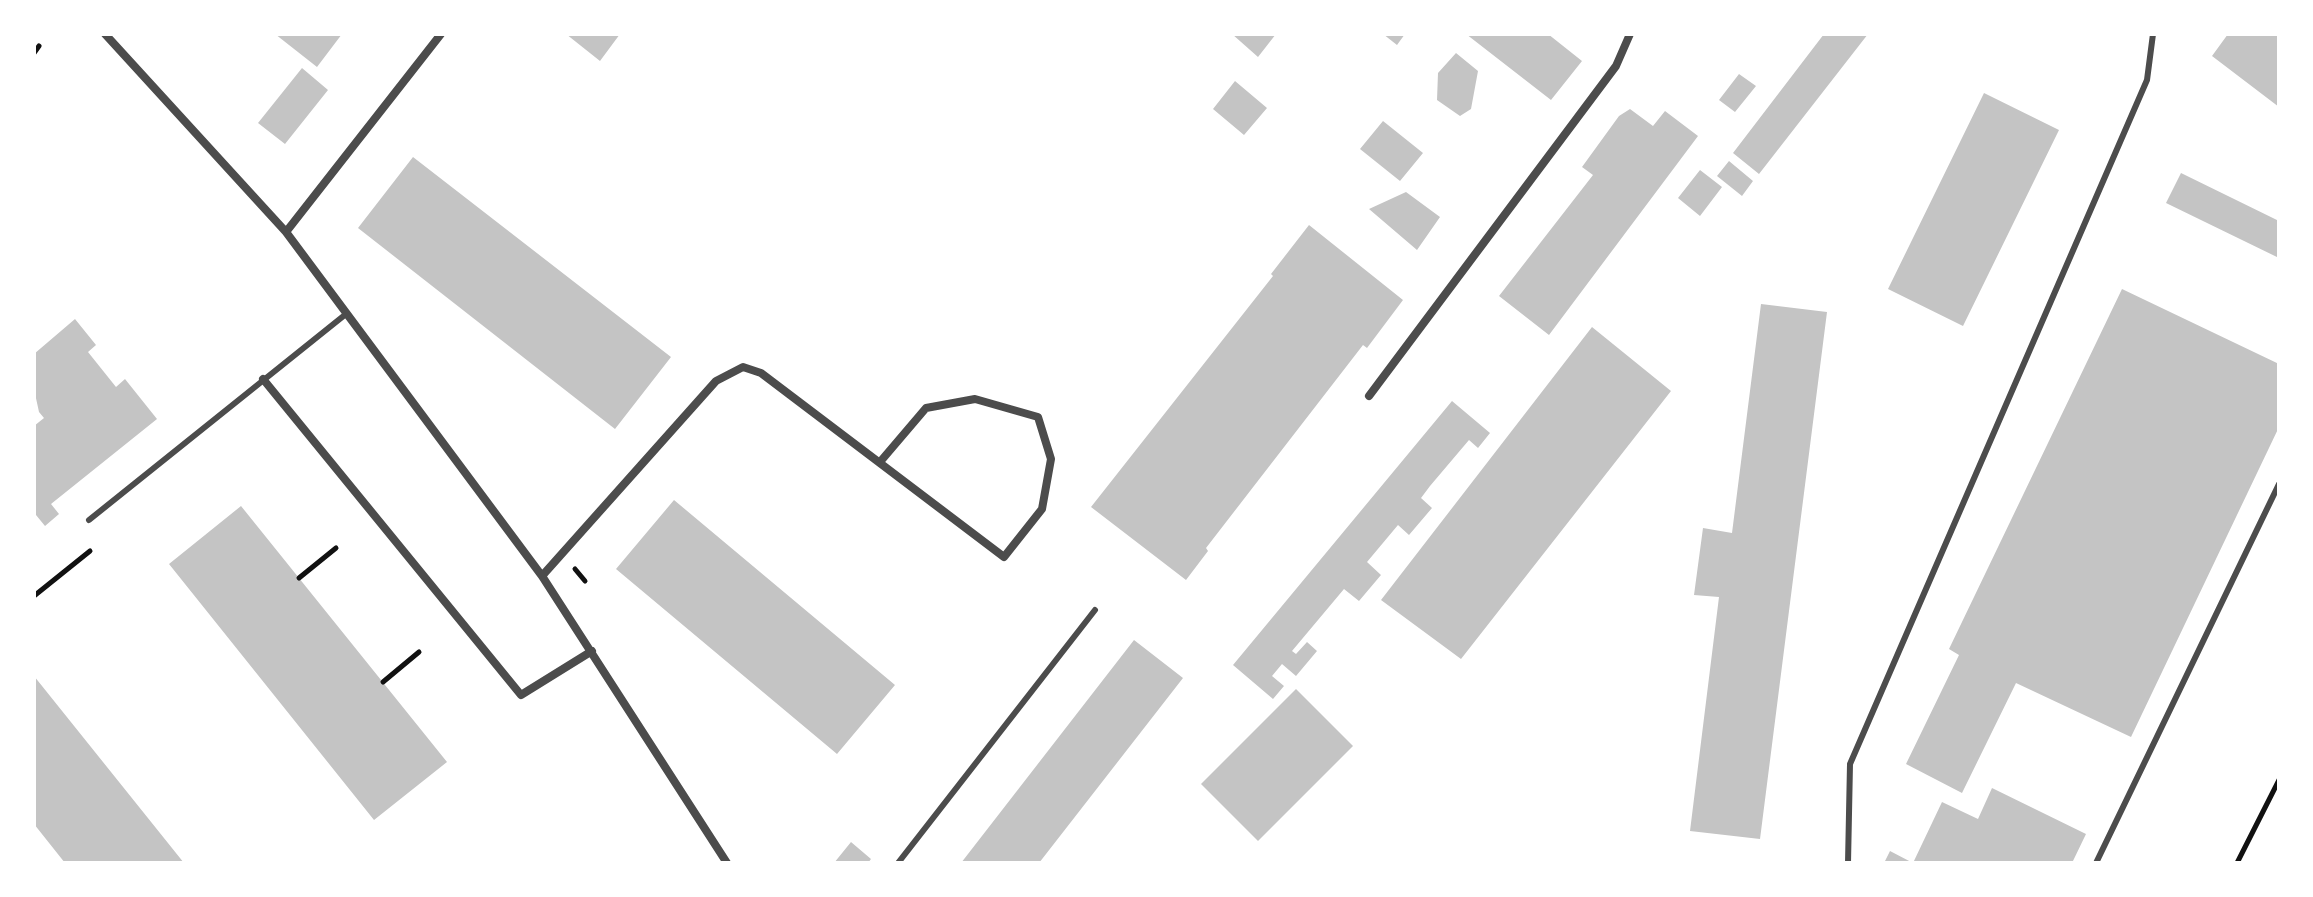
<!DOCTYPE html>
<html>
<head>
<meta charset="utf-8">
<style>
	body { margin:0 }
	#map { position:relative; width:2313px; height:897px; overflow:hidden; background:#fff; font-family:"Noto Serif",serif }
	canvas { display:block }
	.frame { position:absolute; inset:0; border:36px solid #fff; pointer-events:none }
</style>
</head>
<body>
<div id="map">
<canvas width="2313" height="897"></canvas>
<div class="frame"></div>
</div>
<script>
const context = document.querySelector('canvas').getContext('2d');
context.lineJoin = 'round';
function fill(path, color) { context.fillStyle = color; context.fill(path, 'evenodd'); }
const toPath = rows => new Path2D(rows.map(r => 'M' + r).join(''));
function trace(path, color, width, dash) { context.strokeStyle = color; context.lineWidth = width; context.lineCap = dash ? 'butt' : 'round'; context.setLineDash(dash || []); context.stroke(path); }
const building = toPath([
	[275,34,342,34,317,67],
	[566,34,620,34,600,61],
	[1232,34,1276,34,1258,57],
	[1383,34,1405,34,1397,45],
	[1466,34,1548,34,1582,61,1551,100],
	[1824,34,1868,34,1759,174,1733,153],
	[2228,34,2279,34,2279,107,2212,56],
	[1456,53,1478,71,1471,109,1460,116,1437,100,1438,73],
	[302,68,328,90,285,144,258,123],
	[1739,74,1756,86,1735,112,1719,100],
	[1235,81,1267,108,1244,135,1213,109],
	[1984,93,2059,130,1963,326,1888,289],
	[1630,109,1653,126,1665,111,1698,136,1549,335,1499,296,1593,175,1582,167,1619,116],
	[1383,121,1423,153,1400,181,1360,149],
	[413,157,671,357,615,429,358,228],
	[1729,161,1753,181,1742,196,1717,176],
	[1700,170,1722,187,1700,216,1678,198],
	[2181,173,2279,221,2279,258,2166,203],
	[1406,192,1440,217,1417,250,1369,209],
	[1309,225,1403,300,1367,348,1363,345,1206,548,1208,551,1186,580,1091,507,1273,276,1271,274],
	[2122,289,2279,364,2279,427,2131,737,2016,683,1962,793,1906,764,1959,655,1949,649],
	[1761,304,1827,312,1760,839,1690,831,1719,597,1694,595,1703,528,1732,533],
	[75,319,96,345,88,352,116,387,125,379,157,419,51,504,59,514,45,526,36,515,34,517,34,426,44,418,39,412,34,389,34,354],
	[1592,327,1671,391,1461,659,1381,600],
	[1452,401,1490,433,1478,448,1469,440,1430,486,1421,498,1432,508,1409,535,1398,525,1367,562,1381,575,1359,601,1344,589,1292,651,1296,654,1307,642,1317,651,1296,676,1282,664,1272,676,1284,686,1273,699,1233,665],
	[674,500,895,685,837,754,616,569],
	[241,506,447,762,374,820,169,564],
	[1134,640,1183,678,1039,863,961,863],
	[34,676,184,863,65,863,34,824],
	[1296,689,1353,746,1258,841,1201,784],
	[1992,788,2086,834,2072,863,1884,863,1890,851,1913,863,1942,802,1978,819],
	[851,842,871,859,868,863,834,863]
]);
const path = toPath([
	[34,53,39,46],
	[575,569,585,581],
	[299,578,336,548],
	[34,596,90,551],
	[383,682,419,652],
	[2237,863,2279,780]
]);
const service = toPath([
	[89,520,346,314],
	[898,863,1095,610],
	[1848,863,1850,764,2147,80,2153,34],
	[2096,863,2279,484]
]);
const minor = toPath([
	[105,34,286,232,542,576,727,863],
	[286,232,441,34],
	[263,379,521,695,592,651],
	[1369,396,1616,66,1630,34],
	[542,576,716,381,743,367,761,373,1004,557,1042,509,1051,459,1038,417,975,399,926,408,880,462]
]);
fill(building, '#c4c4c4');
trace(path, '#111', 5);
trace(service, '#4c4c4c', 6);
trace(minor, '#4c4c4c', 8);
</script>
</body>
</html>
